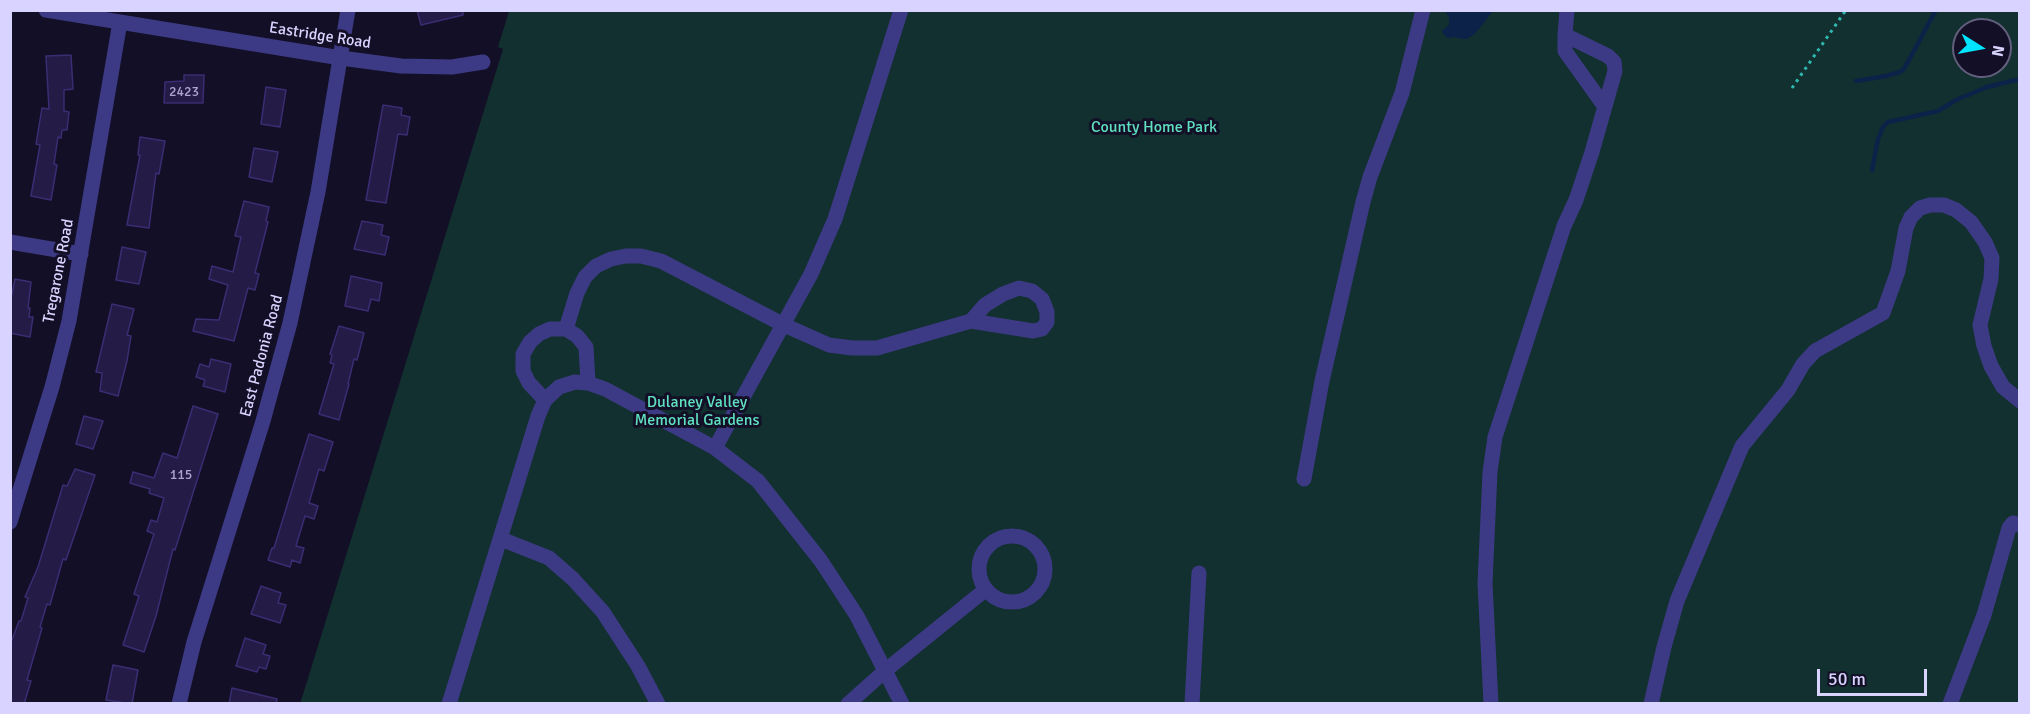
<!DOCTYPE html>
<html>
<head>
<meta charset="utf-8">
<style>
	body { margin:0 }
	#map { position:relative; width:2030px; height:714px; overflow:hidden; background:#130f26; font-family:Signika,sans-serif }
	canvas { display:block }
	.frame { position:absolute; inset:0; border:12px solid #d9d4ff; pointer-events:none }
	.north { position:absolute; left:1952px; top:18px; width:60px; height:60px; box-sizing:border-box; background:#130f26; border:2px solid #625e7d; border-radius:50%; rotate:101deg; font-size:16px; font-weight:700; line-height:24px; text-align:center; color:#d9d4ff }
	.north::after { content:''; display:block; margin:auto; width:21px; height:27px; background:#00e5ff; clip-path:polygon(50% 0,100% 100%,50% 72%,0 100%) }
	.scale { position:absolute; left:1817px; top:669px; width:110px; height:27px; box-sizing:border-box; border:3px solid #d9d4ff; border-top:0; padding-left:8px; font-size:18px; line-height:21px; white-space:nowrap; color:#d9d4ff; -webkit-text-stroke:4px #130f26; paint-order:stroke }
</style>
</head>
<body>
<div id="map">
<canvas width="2030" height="714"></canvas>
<div class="frame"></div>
<div class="north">N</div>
<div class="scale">50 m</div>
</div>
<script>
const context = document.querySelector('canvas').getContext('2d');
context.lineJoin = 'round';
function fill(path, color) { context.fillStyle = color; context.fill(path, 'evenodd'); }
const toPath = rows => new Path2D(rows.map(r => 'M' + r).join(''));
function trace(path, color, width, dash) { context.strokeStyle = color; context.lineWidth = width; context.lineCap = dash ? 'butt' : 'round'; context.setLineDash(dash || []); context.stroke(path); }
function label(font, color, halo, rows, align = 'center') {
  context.font = font + ' Signika,sans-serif'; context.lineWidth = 6; context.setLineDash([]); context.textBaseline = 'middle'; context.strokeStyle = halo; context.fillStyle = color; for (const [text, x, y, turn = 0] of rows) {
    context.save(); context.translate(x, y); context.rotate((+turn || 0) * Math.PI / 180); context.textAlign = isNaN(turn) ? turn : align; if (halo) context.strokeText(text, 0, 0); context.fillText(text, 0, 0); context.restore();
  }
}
const green = toPath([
	[509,11,2019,11,2019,703,300,704,503,49,498,47],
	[1964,30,2000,30,2000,66,1964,66]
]);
const water = toPath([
	[1445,11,1445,10,1493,11,1475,34,1467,39,1462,39,1455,37,1448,38,1444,35,1442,30,1449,25,1449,18]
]);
const stream = toPath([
	[1856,81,1886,76,1900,72,1904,69,1936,10],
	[1872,170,1878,139,1883,127,1888,122,1938,111,1956,100,1987,87,2020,79]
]);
const building = toPath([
	[417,10,463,10,463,15,421,25,417,10],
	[71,55,73,89,64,90,64,111,69,112,67,130,62,130,61,138,58,137,54,164,57,165,51,200,31,196,40,145,36,144,42,108,49,109,46,56,71,55],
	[184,75,204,75,203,103,164,103,165,82,184,81,184,75],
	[266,87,286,90,280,127,261,124,266,87],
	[383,105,402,108,401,115,410,117,407,135,398,134,386,203,366,200,383,105],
	[140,137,165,141,159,174,156,173,149,228,127,225,140,155,138,155,140,137],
	[254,148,278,152,272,182,249,177,254,148],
	[244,201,269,207,266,221,268,222,255,273,259,274,255,290,248,288,234,341,193,331,196,319,219,320,228,285,209,279,212,266,233,272,241,237,235,236,244,201],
	[362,221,383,225,381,235,389,237,385,255,354,249,362,221],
	[122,247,146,252,139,284,116,280,122,247],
	[351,276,382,283,379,301,371,299,368,311,345,306,351,276],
	[15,279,31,282,28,308,30,308,29,317,33,317,30,337,10,333,10,294,12,294,15,279],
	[112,304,134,309,127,335,131,336,127,361,118,396,100,391,102,373,96,372,112,304],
	[339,326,364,333,357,360,354,359,348,384,349,384,339,420,319,414,334,364,330,363,332,355,330,354,339,326],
	[211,359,231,364,225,392,203,386,205,380,196,377,200,364,209,367,211,359],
	[193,406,218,414,175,550,173,549,156,616,144,652,123,645,139,596,134,594,154,534,147,531,151,520,157,522,164,498,149,493,150,489,130,483,133,472,154,478,163,453,177,458,193,406],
	[84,416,103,421,93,449,76,444,84,416],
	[309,434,333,442,324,471,319,469,309,503,318,506,314,519,305,516,296,546,304,548,300,563,292,560,290,567,268,560,272,548,274,548,309,434],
	[75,469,95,475,66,560,63,559,50,605,47,604,40,627,42,628,27,680,31,681,24,704,10,704,10,645,19,621,21,621,28,598,25,597,38,567,63,485,67,486,75,469],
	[261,586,281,593,278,603,286,605,280,623,251,614,261,586],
	[245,638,266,645,263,654,270,656,266,669,259,667,257,672,236,666,245,638],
	[113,665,138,670,132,704,106,700,113,665],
	[232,688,277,699,276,704,229,704,232,688]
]);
const path = toPath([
	[1792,88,1846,10]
]);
const minor = toPath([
	[46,10,341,58,401,66,452,67,483,62],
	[1565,35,1565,51,1605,107],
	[10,242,81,254],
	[566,329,577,293,585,277,596,266,611,259,626,256,641,256,661,261,784,325,829,345,852,348,877,348,971,321,985,305,1003,294,1019,288,1032,291,1042,299,1047,312,1047,322,1042,329,1033,331,971,321],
	[545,400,529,383,523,371,523,354,530,342,539,334,550,329,566,329,577,336,586,347,588,383],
	[715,448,811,274,835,219,901,10],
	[1304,479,1322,381,1363,202,1370,177,1402,93,1423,10],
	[10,522,52,387,69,321,120,22],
	'979 569a33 33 0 1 1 66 0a33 33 0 1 1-66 0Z',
	[501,539,549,558,573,579,603,612,638,666,658,704],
	[179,704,194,642,263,421,290,323,318,192,348,10],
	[449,704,538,416,545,400,559,387,575,382,588,383,605,389,715,448,758,481,821,561,857,616,902,704],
	[848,704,886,670,985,590],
	[1192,704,1199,573],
	[1491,704,1485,583,1490,472,1495,437,1564,226,1576,200,1592,152,1615,71,1614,62,1608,56,1565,35,1567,10],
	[1651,704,1664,647,1677,601,1742,446,1788,390,1803,364,1815,351,1883,313,1898,271,1906,228,1911,217,1920,208,1930,205,1944,205,1956,210,1971,222,1985,242,1992,258,1991,279,1980,325,1984,346,1991,366,2003,387,2020,401],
	[1950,704,1984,615,2009,528,2013,523,2020,525]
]);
const numberNames = [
	["2423",184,92],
	["115",181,475]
];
const streetNames = [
	["Eastridge Road",320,36,9],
	["Tregarone Road",59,271,-79],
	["East Padonia Road",262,356,-75]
];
const parkNames = [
	["County Home Park",1154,128],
	["Dulaney Valley",697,403],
	["Memorial Gardens",697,421]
];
fill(green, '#12302f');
fill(water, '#0c2248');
trace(stream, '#0c2248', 4.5);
fill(building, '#241b47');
trace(building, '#3b2d73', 1.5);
trace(path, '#2fb8b0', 3, [3, 4.5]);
trace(minor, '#3d3a85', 15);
label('14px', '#aca6d1', null, numberNames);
label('16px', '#d9d4ff', '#130f26', streetNames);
label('16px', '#5fe0c0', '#130f26', parkNames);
</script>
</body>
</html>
